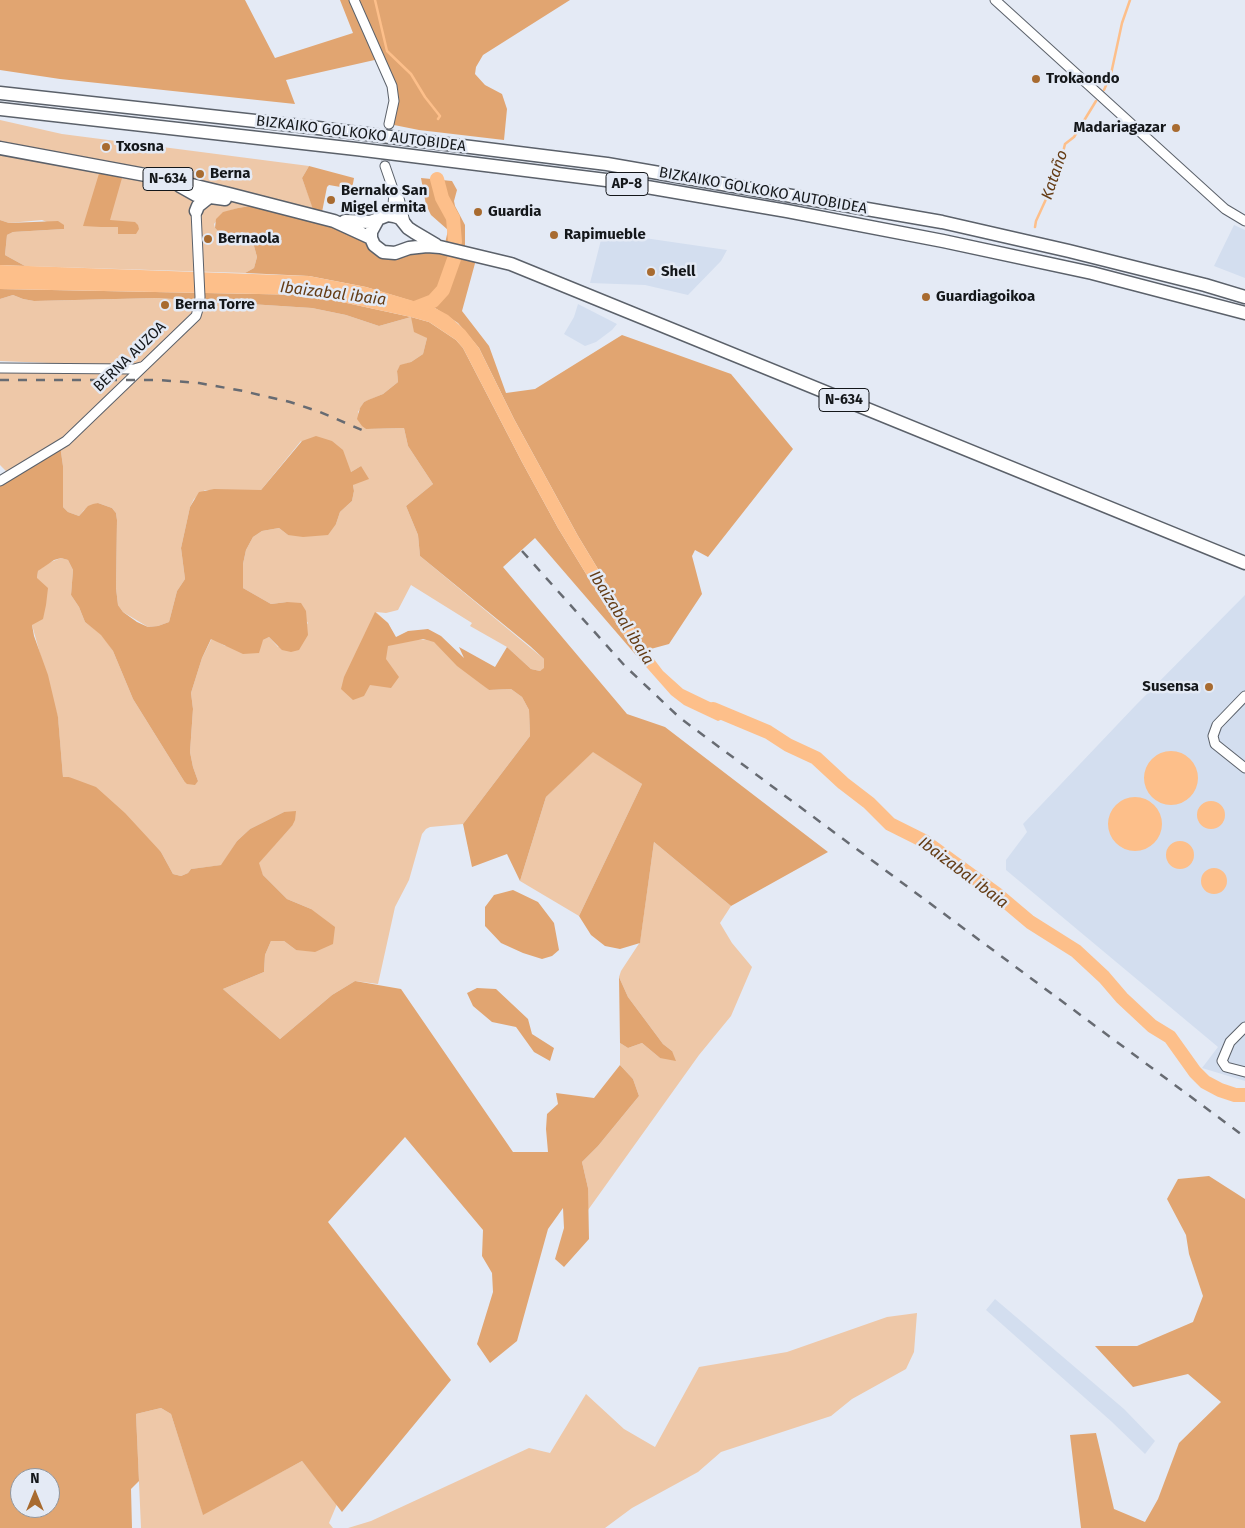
<!DOCTYPE html>
<html>
<head>
<meta charset="utf-8">
<style>
	body { margin:0 }
	#map { position:relative; width:1245px; height:1528px; overflow:hidden; background:#e4eaf5; font-family:"Fira Sans",sans-serif }
	canvas { display:block }
	.north { position:absolute; left:10px; top:1468px; width:50px; height:50px; box-sizing:border-box; background:#e4eaf5; border:1px solid #91969d; border-radius:50%; rotate:0deg; font-size:14px; font-weight:700; line-height:20px; text-align:center; color:#14171a }
	.north::after { content:''; display:block; margin:auto; width:18px; height:22px; background:#a86b30; clip-path:polygon(50% 0,100% 100%,50% 72%,0 100%) }
</style>
</head>
<body>
<div id="map">
<canvas width="1245" height="1528"></canvas>
<div class="north">N</div>
</div>
<script>
const context = document.querySelector('canvas').getContext('2d');
context.lineJoin = 'round';
function fill(path, color) { context.fillStyle = color; context.fill(path, 'evenodd'); }
const toPath = rows => new Path2D(rows.map(r => 'M' + r).join(''));
function trace(path, color, width, dash) { context.strokeStyle = color; context.lineWidth = width; context.lineCap = dash ? 'butt' : 'round'; context.setLineDash(dash || []); context.stroke(path); }
function label(font, color, halo, rows, align = 'center') {
  context.font = font + ' "Fira Sans",sans-serif'; context.lineWidth = 5; context.setLineDash([]); context.textBaseline = 'middle'; context.strokeStyle = halo; context.fillStyle = color; for (const [text, x, y, turn = 0] of rows) {
    context.save(); context.translate(x, y); context.rotate((+turn || 0) * Math.PI / 180); context.textAlign = isNaN(turn) ? turn : align; if (halo) context.strokeText(text, 0, 0); context.fillText(text, 0, 0); context.restore();
  }
}
const built = toPath([
	[1234,225,1245,230,1245,278,1214,266],
	[603,232,727,250,721,261,688,295,645,285,590,283],
	[578,304,617,324,612,330,596,342,585,346,564,334,574,317],
	[1245,595,1245,1081,1202,1068,1218,1047,1006,870,1006,860,1027,832,1023,824,1135,706],
	[995,1299,1124,1409,1155,1441,1145,1454,1112,1422,986,1310]
]);
const green = toPath([
	[0,120,62,134,309,166,302,178,316,216,268,203,238,208,223,213,214,224,215,228,220,233,243,235,254,246,257,257,254,268,245,273,25,266,5,255,7,235,13,232,64,229,42,220,9,223,0,220],
	[13,295,23,299,34,301,157,298,312,308,346,315,379,326,411,317,427,338,423,354,411,362,400,366,397,371,398,382,383,394,364,402,358,412,366,429,404,428,408,446,433,484,406,506,418,535,420,556,544,659,544,669,540,671,531,669,507,647,470,626,472,623,411,585,398,610,386,613,376,612,388,623,398,643,418,639,434,641,489,690,511,689,522,697,529,710,530,736,463,824,430,827,426,829,422,834,409,880,395,907,378,984,355,981,332,995,280,1039,223,989,264,972,265,955,271,941,284,941,296,950,311,909,287,899,263,875,258,863,292,826,284,812,250,829,237,841,222,865,191,869,188,873,181,876,173,874,161,852,69,777,63,777,58,718,32,625,37,578,38,571,48,563,61,558,68,560,73,570,71,595,79,607,85,622,102,635,113,651,133,699,184,781,198,781,193,767,190,752,193,709,191,693,202,658,212,638,225,646,263,640,269,637,278,647,308,623,287,602,271,604,243,588,243,564,246,550,253,537,262,531,279,528,288,535,336,524,340,512,352,501,354,491,353,485,361,466,351,472,301,441,261,490,205,490,194,499,190,507,181,548,185,579,177,591,169,622,158,626,148,627,123,612,118,605,116,588,117,520,116,513,112,508,98,503,84,510,79,516,68,512,63,507,63,466,60,445,9,474,0,465,0,368,98,365,0,361,0,299],
	[593,751,642,784,579,916,520,881,546,797],
	[654,842,731,906,720,923,732,943,752,967,731,1016,699,1055,588,1210,588,1188,582,1162,598,1146,639,1096,633,1079,620,1065,620,1043,628,1048,642,1043,660,1058,672,1051,663,1044,628,997,619,977,621,971,640,942],
	[917,1313,914,1352,906,1369,852,1399,831,1416,721,1452,698,1472,632,1508,605,1528,348,1528,371,1521,529,1448,550,1453,586,1394,624,1429,655,1447,699,1367,787,1352,887,1317],
	[161,1408,171,1414,203,1514,302,1461,337,1504,329,1523,333,1528,141,1528,136,1414]
]);
const forest = toPath([
	[0,0,245,0,275,58,353,33,340,0,570,0,483,55,476,67,475,74,485,85,502,94,507,109,504,140,419,130,389,124,394,101,379,59,286,80,295,104,60,79,0,70],
	[309,166,354,178,352,189,329,185,327,187,321,217,377,249,444,248,448,230,431,215,426,205,421,178,452,181,457,190,454,201,455,206,465,225,465,253,477,256,462,311,489,346,506,393,535,389,622,335,731,374,793,449,708,557,695,550,692,556,702,594,669,644,647,650,578,536,514,419,479,348,458,323,435,308,366,287,309,276,245,273,254,268,257,257,254,246,243,235,220,233,215,228,216,219,223,212,238,208,268,203,315,215,302,178],
	[101,167,124,171,110,220,135,222,138,225,139,229,136,234,118,234,118,227,101,227,83,226],
	[0,220,9,223,58,221,64,225,64,229,13,232,7,235,5,255,25,266,0,265],
	[0,289,310,295,411,317,429,322,456,340,463,348,522,462,558,528,621,631,648,669,535,538,503,567,627,714,665,727,828,852,731,906,654,842,640,943,620,949,605,946,591,935,579,916,642,784,593,752,546,797,520,881,507,854,472,867,463,824,530,736,529,710,522,697,511,689,489,690,457,666,434,642,423,639,388,646,386,659,399,677,391,688,370,685,364,696,353,700,341,689,344,677,375,612,388,623,396,637,408,631,428,629,441,636,464,658,459,647,495,667,507,647,531,669,540,671,544,668,544,659,530,646,420,556,418,535,406,506,433,484,408,446,404,428,366,429,362,426,357,419,360,408,364,402,368,400,383,394,398,382,397,371,400,365,411,362,423,354,427,338,414,332,411,317,379,326,346,315,312,308,157,298,34,301,23,299,13,295,0,299],
	[316,436,332,441,343,450,351,472,361,466,369,479,353,485,354,491,352,501,340,512,336,524,328,535,303,537,288,535,279,528,262,531,253,537,246,550,243,564,243,588,271,604,287,602,301,603,306,611,308,635,299,650,291,652,282,650,269,637,263,640,259,653,243,654,211,639,202,658,191,693,193,709,190,752,193,767,198,781,195,785,187,784,184,781,133,699,113,651,101,635,85,622,79,607,71,595,73,570,68,560,61,558,54,560,38,571,37,578,48,588,46,605,43,619,32,625,34,636,48,675,58,717,63,777,69,777,96,787,125,813,161,852,173,874,181,876,188,873,191,869,221,865,237,841,250,829,284,812,296,811,295,820,292,826,259,863,263,875,287,899,311,909,335,927,333,944,315,952,296,950,284,941,271,941,265,955,264,972,223,989,280,1039,332,995,355,981,401,989,513,1152,548,1152,546,1129,547,1114,558,1104,556,1093,594,1098,620,1065,633,1079,639,1096,598,1146,582,1162,588,1188,589,1239,564,1267,555,1259,564,1228,563,1208,548,1229,517,1341,490,1363,477,1344,493,1292,492,1273,482,1256,483,1230,405,1137,328,1222,451,1380,342,1512,302,1461,203,1515,171,1414,161,1408,136,1414,139,1481,131,1489,132,1528,0,1528,0,481,60,445,63,466,63,507,68,512,79,516,88,506,93,504,98,503,112,508,116,513,117,520,116,588,118,605,123,612,137,622,148,627,158,626,169,622,177,591,185,579,181,548,190,507,199,492,214,489,261,490,302,441],
	[20,1478,50,1478,50,1508,20,1508],
	[513,890,538,902,554,923,559,950,552,956,542,959,523,953,501,943,485,926,485,907,494,895],
	[619,977,628,997,663,1044,672,1051,676,1061,660,1058,642,1043,628,1048,620,1043],
	[477,988,496,989,528,1019,532,1034,554,1048,550,1061,534,1052,516,1027,492,1022,473,1006,467,993],
	[1209,1176,1245,1199,1245,1528,1081,1528,1070,1435,1096,1433,1114,1509,1145,1522,1158,1499,1179,1443,1221,1402,1188,1374,1133,1387,1095,1346,1137,1346,1193,1322,1203,1296,1189,1254,1186,1235,1167,1199,1178,1179]
]);
const water = toPath([
	[0,265,309,276,366,287,417,302,435,308,448,315,465,330,479,348,514,419,578,536,647,650,663,671,683,689,735,714,718,721,684,705,671,695,648,669,621,631,558,528,522,462,463,348,456,340,429,322,411,317,310,295,0,289],
	'1144 778a27 27 0 1 1 54 0a27 27 0 1 1-54 0Z',
	'1108 824a27 27 0 1 1 54 0a27 27 0 1 1-54 0Z',
	'1197 815a14 14 0 1 1 28 0a14 14 0 1 1-28 0Z',
	'1166 855a14 14 0 1 1 28 0a14 14 0 1 1-28 0Z',
	'1201 881a13 13 0 1 1 26 0a13 13 0 1 1-26 0Z'
]);
const stream = toPath([
	[375,0,387,51,411,74,425,97,440,116,438,119],
	[1104,90,1111,74,1122,23,1130,0],
	[1035,227,1036,221,1058,173,1065,144,1074,137,1096,101]
]);
const river = toPath([
	[437,179,442,198,453,218,455,242],
	[415,308,433,301,443,290,454,259],
	[713,709,768,732,788,745,816,758,843,783,869,803,890,824,924,841,998,895,1030,922,1076,951,1104,977,1122,998,1152,1026,1170,1037,1195,1072,1205,1082,1220,1090,1235,1095,1245,1095]
]);
const minorTunnel = toPath([
	[385,166,388,131]
]);
const minor = toPath([
	[354,0,392,86,394,101,389,124],
	[995,0,1225,209,1245,221],
	[385,166,394,192,393,205,388,215],
	[398,194,405,222],
	[0,368,134,369,141,367],
	[0,481,66,441,196,316,199,306,200,297,196,211],
	[1245,696,1217,725,1213,736,1215,744,1245,768],
	[1245,1027,1230,1042,1222,1061,1226,1067,1245,1072]
]);
const highway = toPath([
	[0,93,310,127,607,164,942,222,1069,251,1205,285,1245,297],
	[0,109,356,149,606,180,787,211,943,241,1092,273,1245,313],
	[0,148,167,179,229,194,334,221,371,238],
	[180,186,196,195,225,199],
	[196,211,198,206,208,198],
	[345,221,370,222,388,215,394,216,400,218,408,228,414,232,436,245],
	[377,221,371,232,371,238,374,245,383,252,395,253,409,248,427,246,440,247,511,264,1245,563]
]);
const rail = toPath([
	[0,380,159,380,199,383,243,391,290,402,320,412,362,430],
	[522,551,625,666,680,718,1245,1137]
]);
const markers = [
	[1036,79,5,"#a86b30"],
	[1176,128,5,"#a86b30"],
	[106,147,5,"#a86b30"],
	[200,174,5,"#a86b30"],
	[331,200,5,"#a86b30"],
	[478,212,5,"#a86b30"],
	[554,235,5,"#a86b30"],
	[208,239,5,"#a86b30"],
	[651,272,5,"#a86b30"],
	[926,297,5,"#a86b30"],
	[165,305,5,"#a86b30"],
	[1209,687,5,"#a86b30"]
];
const shields = [
	[168,179,50],
	[627,184,42],
	[844,400,50]
];
const shieldNames = [
	["N-634",168,179],
	["AP-8",627,184],
	["N-634",844,400]
];
const poiNames = [
	["Trokaondo",1046,79],
	["Madariagazar",1166,128,"right"],
	["Txosna",116,147],
	["Berna",210,174],
	["Bernako San",341,191],
	["Migel ermita",341,208],
	["Guardia",488,212],
	["Rapimueble",564,235],
	["Bernaola",218,239],
	["Shell",661,272],
	["Guardiagoikoa",936,297],
	["Berna Torre",175,305],
	["Susensa",1199,687,"right"]
];
const streetNames = [
	["BIZKAIKO GOLKOKO AUTOBIDEA",361,134,7],
	["BIZKAIKO GOLKOKO AUTOBIDEA",763,191,10],
	["BERNA AUZOA",130,357,-44]
];
const waterNames = [
	["Kataño",1055,175,-71],
	["Ibaizabal ibaia",333,294,7],
	["Ibaizabal ibaia",621,618,58],
	["Ibaizabal ibaia",963,873,37]
];
fill(built, '#d3deef');
fill(green, '#eec8a8');
fill(forest, '#e1a571');
fill(water, '#fdbf8a');
trace(stream, '#fdbf8a', 2.5);
trace(river, '#fdbf8a', 14);
trace(minorTunnel, '#c5cad4', 9, [9, 4.5]);
trace(minor, '#5b616a', 11);
trace(highway, '#5b616a', 15);
trace(minor, '#fff', 9);
trace(highway, '#fff', 12);
trace(rail, '#676b72', 2.5, [9, 9]);
for (const [x, y, r, color] of markers) { const dot = new Path2D(); dot.arc(x, y, r, 0, 2 * Math.PI); context.fillStyle = color; context.fill(dot); trace(dot, '#e4eaf5', 2); }
for (const [x, y, w] of shields) { const box = new Path2D(); box.roundRect(x - w / 2, y - 11.5, w, 23, 4); context.fillStyle = '#e4eaf5'; context.fill(box); trace(box, '#14171a', 1); }
label('bold 14px', '#14171a', null, shieldNames);
label('bold 15px', '#14171a', '#e4eaf5', poiNames, 'left');
label('15px', '#14171a', '#e4eaf5', streetNames);
label('italic 16px', '#643c15', '#e4eaf5', waterNames);
</script>
</body>
</html>
